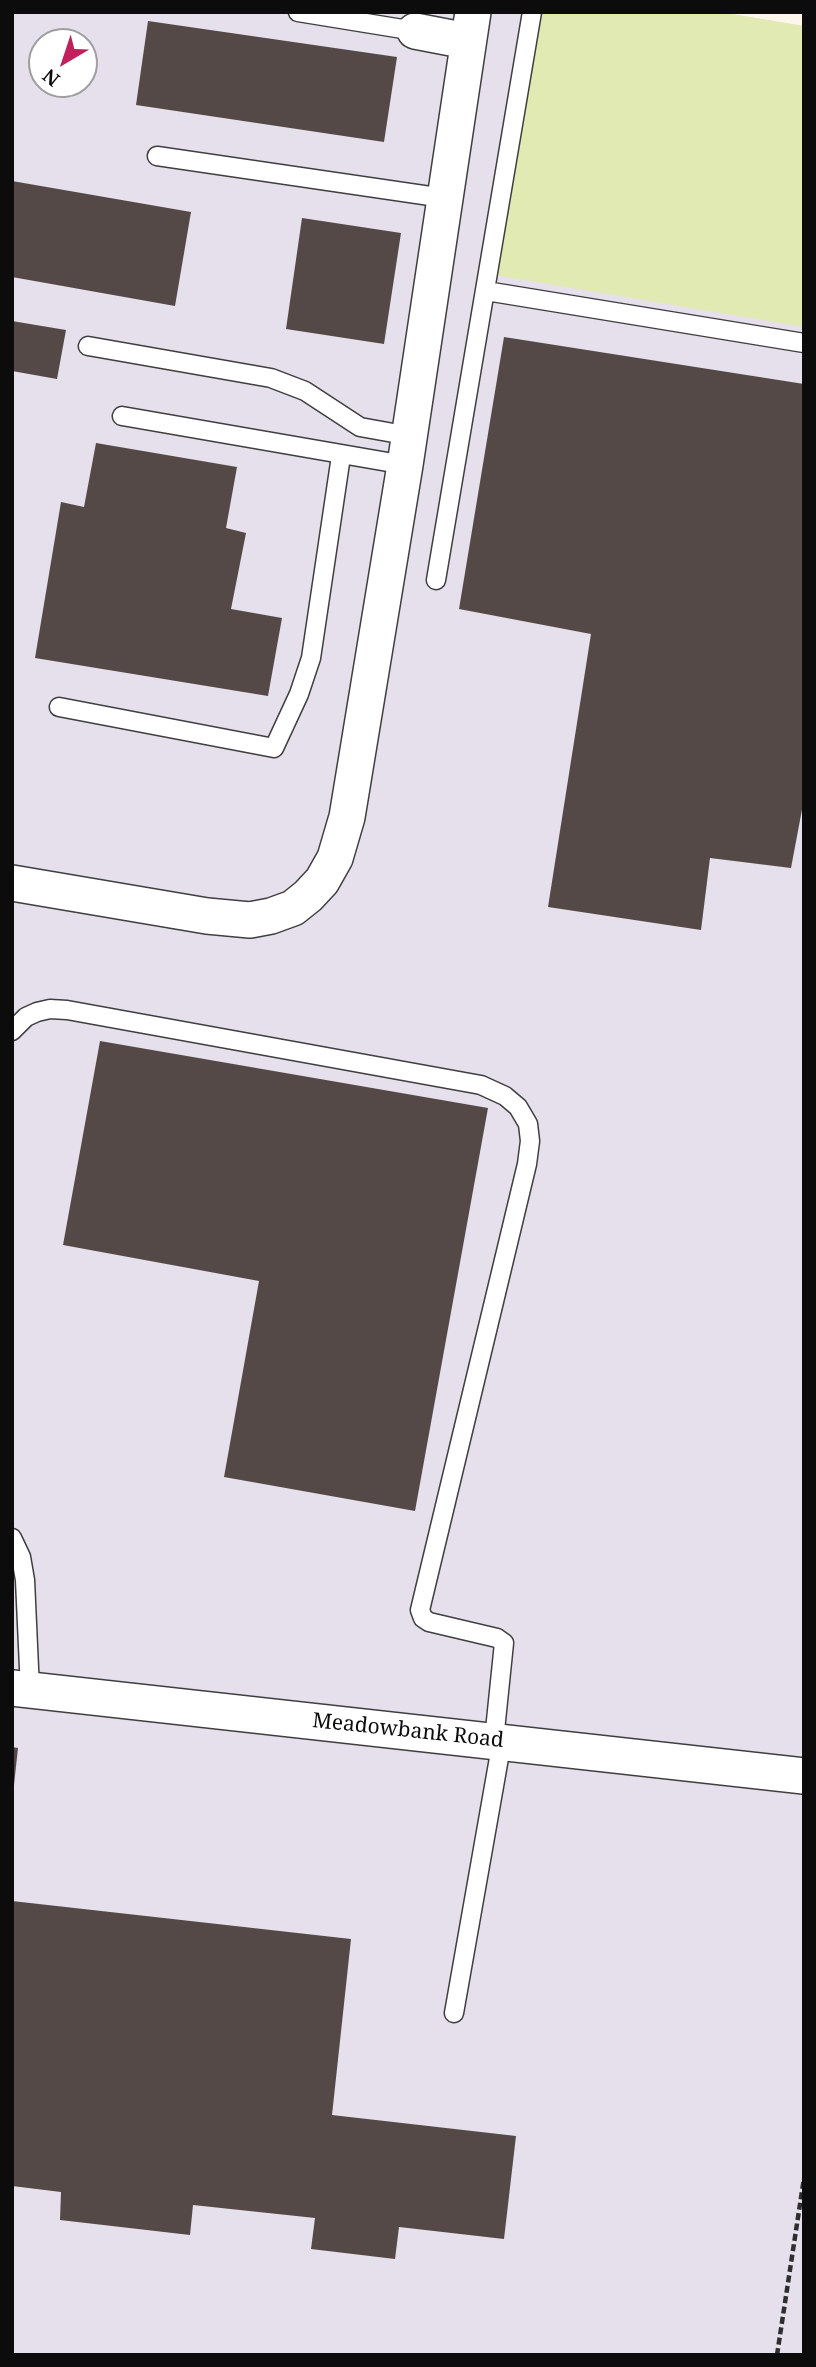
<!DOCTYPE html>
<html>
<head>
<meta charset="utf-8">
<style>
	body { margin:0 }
	#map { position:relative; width:816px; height:2367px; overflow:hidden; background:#fff5eb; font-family:"Noto Serif",serif }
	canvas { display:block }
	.frame { position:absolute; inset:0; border:14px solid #0c0c0c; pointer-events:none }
	.north { position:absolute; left:28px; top:28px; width:70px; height:70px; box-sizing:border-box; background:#fff; border:2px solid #9e9e9e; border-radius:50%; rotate:219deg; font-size:19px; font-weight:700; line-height:28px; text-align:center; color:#0c0c0c }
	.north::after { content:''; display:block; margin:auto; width:24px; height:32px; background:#c1205d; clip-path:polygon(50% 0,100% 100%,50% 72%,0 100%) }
</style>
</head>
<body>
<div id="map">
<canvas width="816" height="2367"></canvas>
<div class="frame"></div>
<div class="north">N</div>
</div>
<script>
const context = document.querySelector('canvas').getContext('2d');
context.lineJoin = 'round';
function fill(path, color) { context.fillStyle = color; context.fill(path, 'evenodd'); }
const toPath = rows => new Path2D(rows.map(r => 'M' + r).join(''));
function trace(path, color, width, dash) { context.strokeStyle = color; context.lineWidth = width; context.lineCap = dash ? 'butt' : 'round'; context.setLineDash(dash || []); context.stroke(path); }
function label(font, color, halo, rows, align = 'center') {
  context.font = font + ' "Noto Serif",serif'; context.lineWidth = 7; context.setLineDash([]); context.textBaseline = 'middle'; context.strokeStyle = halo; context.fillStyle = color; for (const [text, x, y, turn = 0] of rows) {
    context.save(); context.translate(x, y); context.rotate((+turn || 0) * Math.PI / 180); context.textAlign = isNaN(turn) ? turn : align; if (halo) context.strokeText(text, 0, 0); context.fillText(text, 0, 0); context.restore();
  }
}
const industrial = toPath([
	[12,12,720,12,804,26,804,2355,12,2355],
	[42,42,84,42,84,84,42,84]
]);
const green = toPath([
	[529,12,720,12,804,26,804,327,488,274]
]);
const building = toPath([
	[148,21,397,57,384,142,136,105],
	[12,181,191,212,175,306,12,277],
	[302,218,401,233,384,344,286,329],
	[12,321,66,330,57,379,12,371],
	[504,337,804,384,804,799,791,868,710,858,701,930,548,907,591,634,459,609],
	[96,443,237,467,226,528,246,533,231,609,282,618,268,696,35,658,61,502,84,507],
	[100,1041,488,1108,415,1511,224,1477,259,1281,63,1245],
	[12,1747,18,1748,14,1785,12,1785],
	[12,1901,351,1939,332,2115,516,2136,504,2239,399,2227,395,2259,311,2249,315,2218,193,2205,190,2235,60,2220,61,2192,12,2186]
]);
const path = toPath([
	[777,2355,804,2178]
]);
const service = toPath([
	[298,12,415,31],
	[157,156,444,198],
	[486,291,804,343],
	[88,346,271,378,305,391,360,427,410,436],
	[122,416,405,465],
	[436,580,532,12],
	[59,707,274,748,299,694,311,658,341,456],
	[12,1031,26,1017,37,1012,50,1009,67,1010,481,1085,505,1096,518,1107,528,1124,530,1141,527,1164,420,1610,423,1618,429,1622,497,1638,504,1643,494,1740],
	[12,1538,21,1557,25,1580,30,1690],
	[454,2013,502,1741]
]);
const minor = toPath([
	[415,31,467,41],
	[12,883,207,916,250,920,271,916,293,908,308,896,322,881,335,858,347,817,405,465,473,12],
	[12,1688,804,1776]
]);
const streetNames = [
	["Meadowbank Road",408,1731,6]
];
fill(industrial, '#e6e0ec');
fill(green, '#e2eab4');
fill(building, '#554948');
trace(service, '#3f3f3f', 21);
trace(minor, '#3f3f3f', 38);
trace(path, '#2e2e2e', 4.5, [7, 3.5]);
trace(service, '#fff', 18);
trace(minor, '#fff', 35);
label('21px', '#0c0c0c', '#fff', streetNames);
</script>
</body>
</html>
